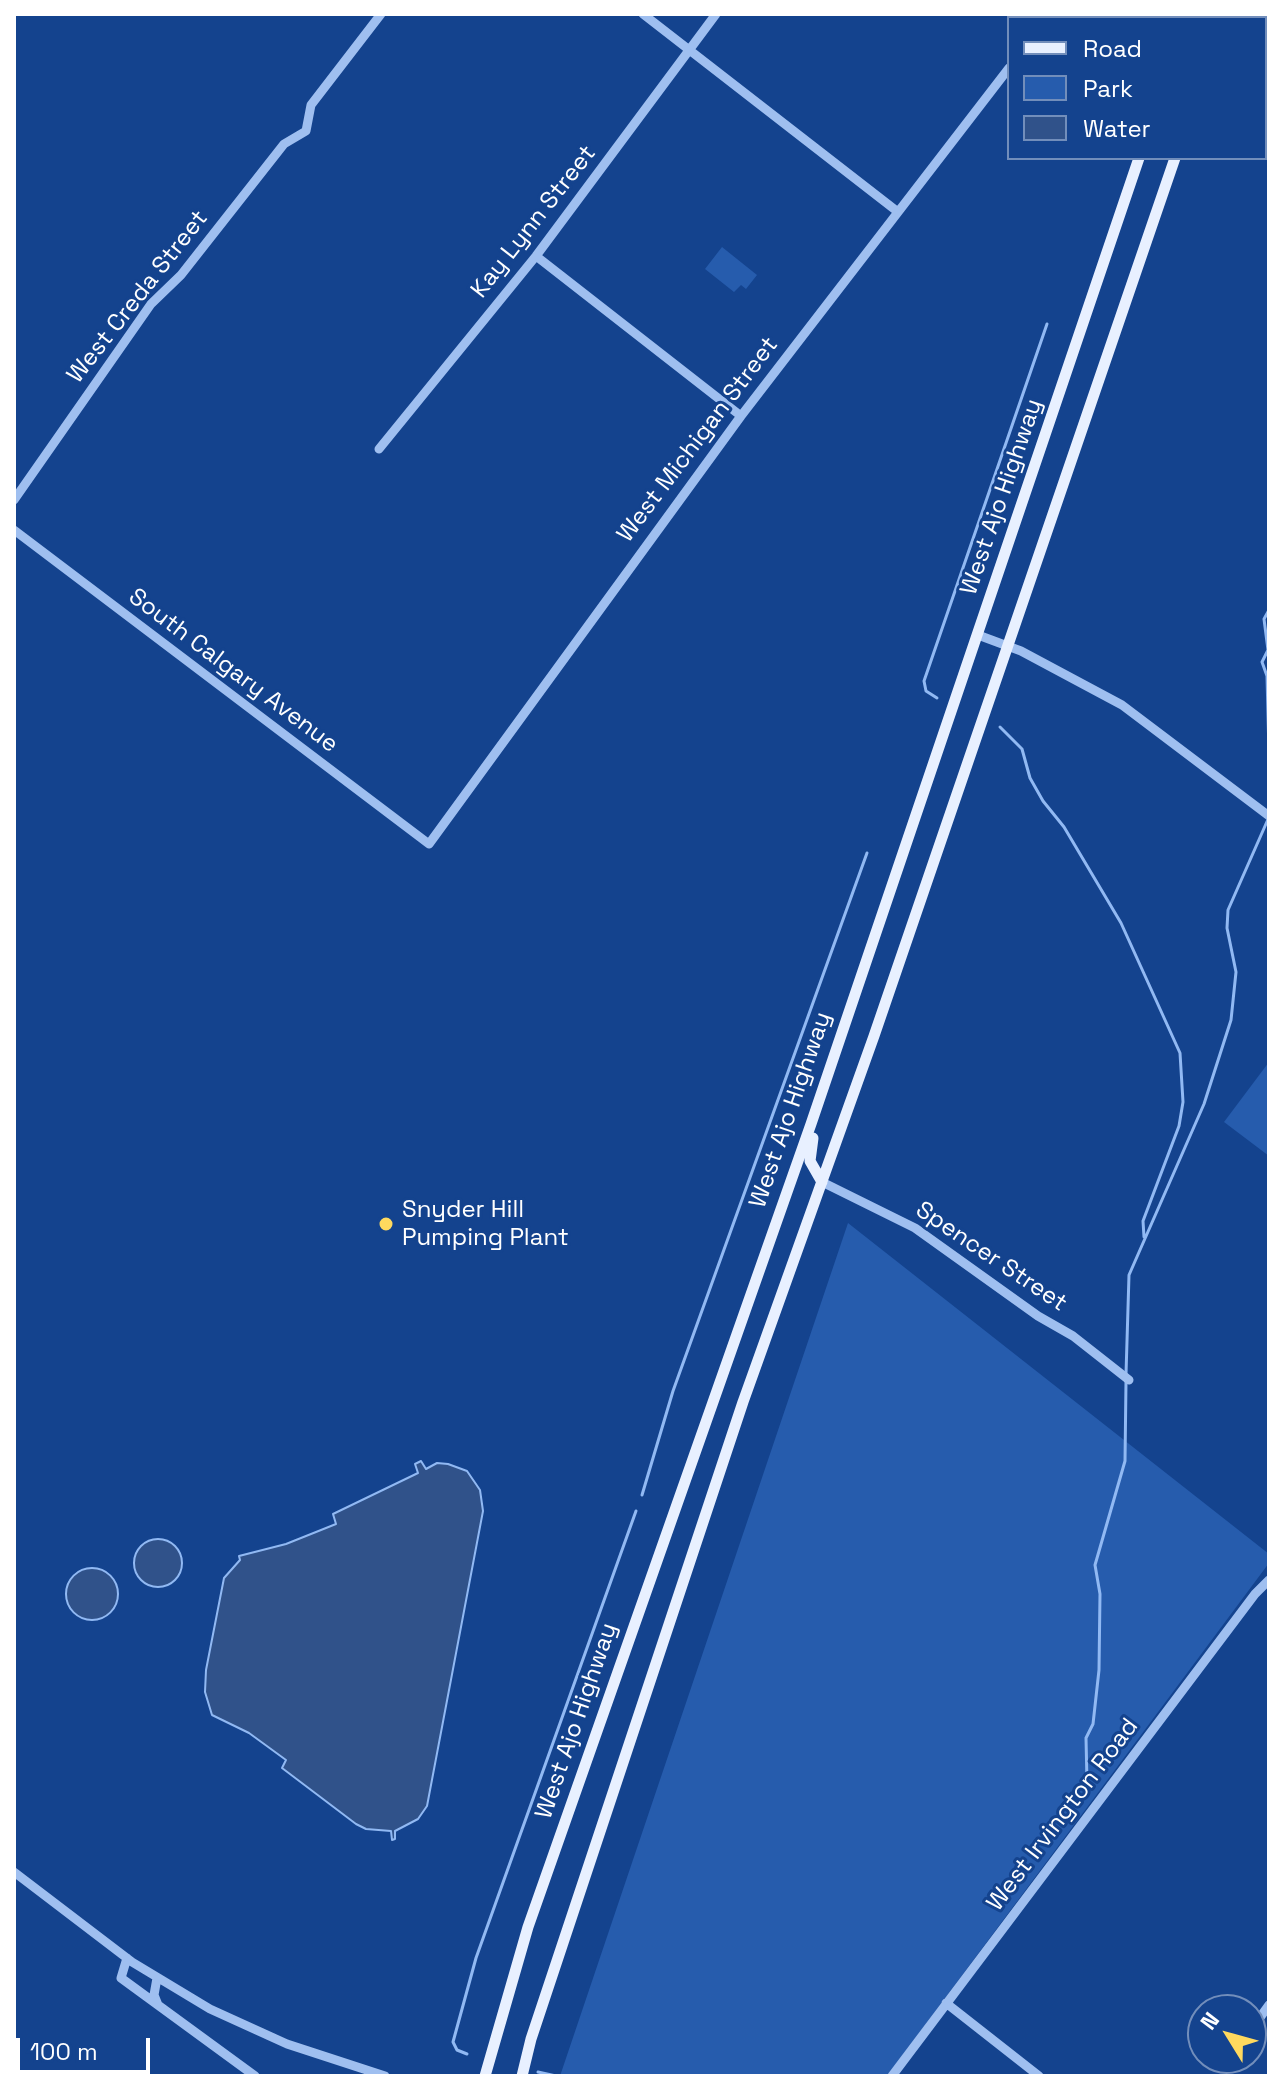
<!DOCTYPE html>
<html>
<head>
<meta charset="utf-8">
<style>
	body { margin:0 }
	#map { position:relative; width:1283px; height:2090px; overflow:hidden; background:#14438e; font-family:"Space Grotesk",sans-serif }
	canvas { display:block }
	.frame { position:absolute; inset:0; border:16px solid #fff; pointer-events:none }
	.legend { position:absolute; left:1007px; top:16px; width:260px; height:144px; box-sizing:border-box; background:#14438e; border:2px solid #728ebb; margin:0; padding:10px 14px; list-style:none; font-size:24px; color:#fff }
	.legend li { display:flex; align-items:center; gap:16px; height:40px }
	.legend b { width:40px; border:2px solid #728ebb }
	.north { position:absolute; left:1187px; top:1994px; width:80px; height:80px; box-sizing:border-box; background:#14438e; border:2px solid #728ebb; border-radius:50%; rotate:307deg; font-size:22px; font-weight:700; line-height:32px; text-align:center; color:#fff }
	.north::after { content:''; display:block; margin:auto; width:28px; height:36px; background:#ffd95e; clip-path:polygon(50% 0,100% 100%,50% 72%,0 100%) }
	.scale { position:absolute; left:16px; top:2038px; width:134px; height:36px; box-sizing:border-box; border:4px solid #fff; border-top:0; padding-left:10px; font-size:24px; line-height:28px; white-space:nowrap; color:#fff; -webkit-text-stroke:6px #14438e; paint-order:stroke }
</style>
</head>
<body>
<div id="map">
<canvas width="1283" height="2090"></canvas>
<div class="frame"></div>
<ul class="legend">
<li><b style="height:10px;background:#e8f0ff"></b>Road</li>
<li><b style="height:22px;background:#265cad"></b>Park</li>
<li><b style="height:22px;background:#30528a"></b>Water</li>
</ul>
<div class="north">N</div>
<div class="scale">100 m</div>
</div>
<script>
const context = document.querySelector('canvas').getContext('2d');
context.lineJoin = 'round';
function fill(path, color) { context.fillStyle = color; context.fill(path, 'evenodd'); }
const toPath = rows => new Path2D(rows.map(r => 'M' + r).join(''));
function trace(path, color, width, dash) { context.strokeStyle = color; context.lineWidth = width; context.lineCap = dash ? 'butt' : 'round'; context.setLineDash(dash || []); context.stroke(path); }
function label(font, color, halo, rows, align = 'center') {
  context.font = font + ' "Space Grotesk",sans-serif'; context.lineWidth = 6; context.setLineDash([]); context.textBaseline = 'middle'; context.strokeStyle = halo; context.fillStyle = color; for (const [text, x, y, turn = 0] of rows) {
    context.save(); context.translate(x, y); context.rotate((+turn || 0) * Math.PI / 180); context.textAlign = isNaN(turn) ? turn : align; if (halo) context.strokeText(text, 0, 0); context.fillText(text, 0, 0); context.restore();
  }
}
const green = toPath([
	[722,247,757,275,746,289,741,285,734,292,705,269],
	[1269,1062,1269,1156,1224,1122],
	[848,1223,1269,1554,1269,1563,887,2076,560,2076]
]);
const water = toPath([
	[421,1461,426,1469,437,1463,448,1464,467,1471,480,1490,483,1511,427,1806,418,1819,395,1831,395,1839,392,1840,391,1831,366,1829,356,1824,282,1768,286,1760,249,1733,212,1715,205,1692,206,1670,224,1578,240,1560,239,1556,286,1544,336,1524,333,1514,418,1473,415,1464,421,1461],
	'134 1563a24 24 0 1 1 48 0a24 24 0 1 1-48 0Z',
	'66 1594a26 26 0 1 1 52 0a26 26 0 1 1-52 0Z'
]);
const stream = toPath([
	[1250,14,1254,18],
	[1265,48,1269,54],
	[1269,582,1269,586],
	[1269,610,1264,619,1268,650,1262,662,1267,676,1269,753],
	[937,698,926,691,924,681,1047,324],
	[1000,727,1022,749,1030,778,1043,801,1064,827,1121,923,1180,1053,1183,1102,1179,1126,1143,1221,1144,1237],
	[1126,1374,1129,1275,1204,1104,1231,1020,1236,972,1227,928,1228,910,1269,817],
	[642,1495,673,1391,867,853],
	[1087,1782,1086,1738,1093,1724,1099,1670,1100,1594,1095,1565,1125,1461,1126,1382],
	[467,2054,457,2050,453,2042,476,1958,636,1511],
	[538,2072,556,2076]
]);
const minor = toPath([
	[643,14,898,212],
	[1100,14,1105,18],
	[1047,18,1050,14],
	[1265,145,1269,147],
	[536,256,741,416],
	[379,449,536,256,716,14],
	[14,500,151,304,181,275,284,144,306,131,311,105,381,14],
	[14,530,429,844,741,416,1009,68],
	[978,635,1021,651,1122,705,1269,816],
	[822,1182,915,1228,1038,1316,1073,1336,1129,1380],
	[14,1872,132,1962,210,2009,287,2044,385,2076],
	[127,1958,121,1978,255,2076],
	[157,1978,154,1995,158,2005],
	[946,2003,1039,2076],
	[1251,2030,1269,2005],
	[892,2076,1255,1594,1269,1580]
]);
const major = toPath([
	[1186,18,1188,14],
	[1222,18,1224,14],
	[813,1138,810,1161,822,1182],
	[485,2076,528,1927,811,1124,1139,158],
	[522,2076,531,2039,743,1402,874,1036,1175,158]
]);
const markers = [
	[386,1224,8,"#ffd95e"]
];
const streetNames = [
	["Kay Lynn Street",534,222,-52],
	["West Creda Street",138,297,-52],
	["West Michigan Street",698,440,-53],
	["West Ajo Highway",1002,497,-71],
	["South Calgary Avenue",233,671,37],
	["West Ajo Highway",791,1110,-71],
	["Spencer Street",991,1257,34],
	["West Ajo Highway",577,1721,-71],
	["West Irvington Road",1063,1815,-53]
];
const poiNames = [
	["Snyder Hill",402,1210],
	["Pumping Plant",402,1238]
];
fill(green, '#265cad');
fill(water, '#30528a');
trace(water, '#91b9f3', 2);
trace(stream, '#91b9f3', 3);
trace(minor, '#9fbff0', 9);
trace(major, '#e8f0ff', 11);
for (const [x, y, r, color] of markers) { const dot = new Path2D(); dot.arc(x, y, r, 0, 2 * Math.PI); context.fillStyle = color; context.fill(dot); trace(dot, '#14438e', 3); }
label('24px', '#fff', '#14438e', streetNames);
label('24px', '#fff', '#14438e', poiNames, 'left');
</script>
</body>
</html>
